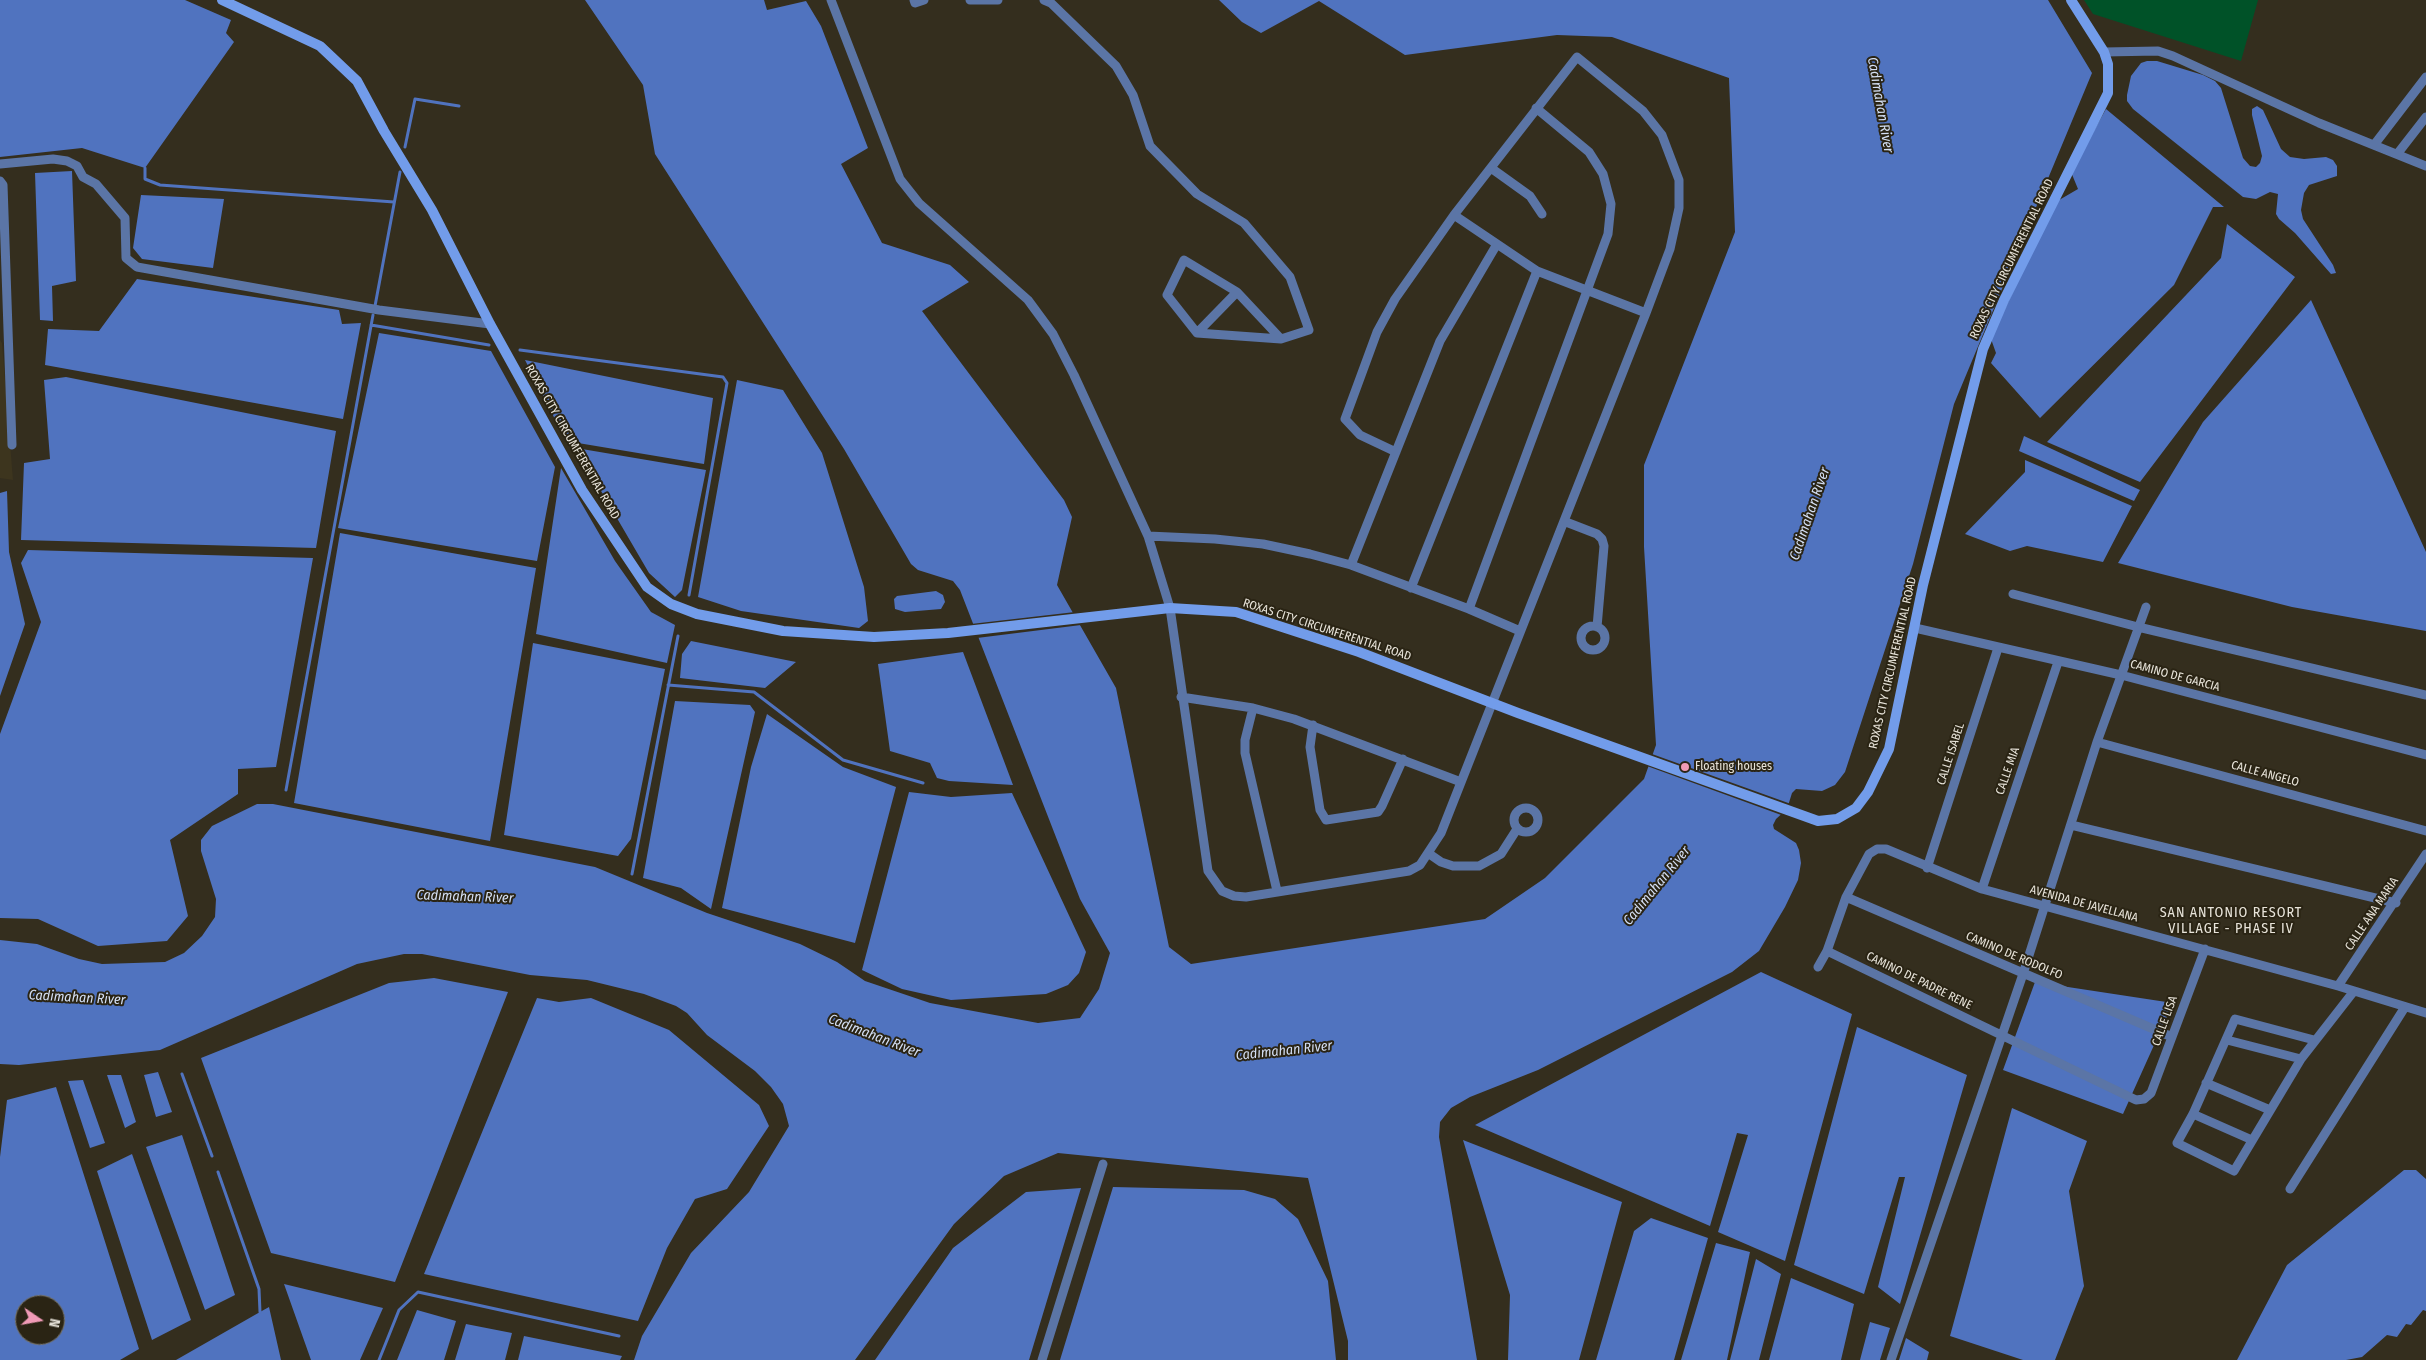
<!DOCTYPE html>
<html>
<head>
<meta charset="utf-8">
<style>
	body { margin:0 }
	#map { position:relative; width:2426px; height:1360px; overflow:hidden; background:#342e1e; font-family:"Fira Sans Condensed",sans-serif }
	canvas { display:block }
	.north { position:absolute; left:15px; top:1295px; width:50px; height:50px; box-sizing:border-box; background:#2a2414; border:1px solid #767163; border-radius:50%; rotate:102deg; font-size:14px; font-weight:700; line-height:20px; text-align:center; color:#e8e4da }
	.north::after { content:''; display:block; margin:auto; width:18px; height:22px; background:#f09ab6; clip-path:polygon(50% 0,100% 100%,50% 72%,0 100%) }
</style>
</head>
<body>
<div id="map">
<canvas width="2426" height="1360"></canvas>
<div class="north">N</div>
</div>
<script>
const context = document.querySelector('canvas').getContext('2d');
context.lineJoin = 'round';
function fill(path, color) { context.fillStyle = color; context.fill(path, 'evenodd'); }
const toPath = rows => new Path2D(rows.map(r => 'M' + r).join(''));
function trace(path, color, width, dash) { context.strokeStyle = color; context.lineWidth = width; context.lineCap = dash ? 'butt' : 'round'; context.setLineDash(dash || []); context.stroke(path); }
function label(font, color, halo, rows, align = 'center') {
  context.font = font + ' "Fira Sans Condensed",sans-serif'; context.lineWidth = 4; context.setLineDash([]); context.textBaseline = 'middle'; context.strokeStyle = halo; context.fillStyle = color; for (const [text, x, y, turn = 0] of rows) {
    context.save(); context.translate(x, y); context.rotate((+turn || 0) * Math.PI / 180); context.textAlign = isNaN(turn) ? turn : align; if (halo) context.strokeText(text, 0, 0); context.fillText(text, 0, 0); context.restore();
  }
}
const built = toPath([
	[0,340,2,343,13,480,0,478]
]);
const green = toPath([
	[2084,0,2258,0,2241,61,2093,14]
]);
const water = toPath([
	[0,0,185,0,231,20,226,33,234,42,145,168,82,148,0,157],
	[585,0,764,0,767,10,806,1,821,26,868,148,841,164,882,243,950,265,969,282,922,311,1064,500,1072,517,1057,585,1116,688,1169,947,1191,964,1485,919,1545,878,1644,779,1656,745,1644,547,1644,465,1735,232,1729,78,1612,37,1557,35,1405,55,1319,1,1261,33,1242,22,1219,0,2048,0,2092,73,1954,404,1913,564,1845,772,1835,785,1822,791,1796,789,1792,793,1787,809,1776,819,1773,825,1774,829,1796,843,1799,850,1801,863,1798,880,1785,907,1759,951,1732,972,1538,1070,1470,1097,1451,1108,1440,1122,1439,1137,1477,1360,1348,1360,1348,1341,1308,1178,1058,1153,1004,1176,954,1224,855,1360,634,1360,642,1336,691,1253,749,1192,789,1126,783,1104,771,1087,755,1071,707,1035,687,1013,676,1006,644,994,587,980,530,975,422,954,404,954,357,964,160,1050,19,1065,0,1064,0,940,37,944,79,959,102,964,165,962,184,953,202,936,215,917,216,899,201,851,201,840,212,826,257,804,273,804,595,867,707,913,800,944,837,962,865,981,930,1003,1038,1023,1080,1018,1099,989,1110,953,1080,899,960,590,953,581,918,570,911,564,844,449,655,154,643,85],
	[2147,61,2157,61,2203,75,2215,81,2221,88,2243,158,2250,166,2256,167,2260,163,2262,156,2252,115,2252,109,2257,106,2263,110,2281,149,2290,157,2304,159,2326,157,2333,160,2337,166,2337,176,2309,185,2304,193,2301,210,2303,219,2333,265,2336,273,2331,274,2295,233,2279,219,2276,214,2278,194,2270,192,2256,199,2243,197,2133,109,2127,101,2127,95,2131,76,2141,63],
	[2106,109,2224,207,2213,207,2174,285,2040,418,1991,363,1996,353,1991,339,2054,203,2078,189,2071,172],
	[72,171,76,281,52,286,53,321,40,320,35,173],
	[141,195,224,199,213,268,142,259,133,248],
	[2227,224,2295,277,2140,482,2047,442,2221,258],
	[137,279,339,310,342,324,361,323,343,419,45,365,48,329,99,331],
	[2311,300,2426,552,2426,631,2292,607,2118,563,2203,422],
	[379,333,491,351,555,467,537,561,338,528],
	[525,360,713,398,704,464,566,441],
	[66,377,336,431,316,548,21,540,24,463,50,459,44,380],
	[737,380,783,390,822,453,864,587,868,621,859,628,741,611,698,597],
	[2024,436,2140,490,2134,501,2019,451],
	[576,448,706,470,682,590,675,597,649,573],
	[2025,460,2132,506,2103,562,2027,546,2010,551,1965,534,2025,472],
	[561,468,615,561,651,612,675,625,667,663,536,634],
	[7,491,9,552,25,624,0,696,0,493],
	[340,533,536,568,490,841,294,803],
	[28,550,313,558,276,767,238,769,238,794,170,840,188,916,167,941,98,946,38,919,0,918,0,734,41,622,21,563],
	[936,591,943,595,945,602,941,609,905,612,895,609,894,599,897,596],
	[691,641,796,662,765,688,680,678,682,654],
	[533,643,665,669,631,839,618,856,504,835],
	[963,652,1013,785,949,781,937,778,930,763,890,751,878,664],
	[675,701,750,705,755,712,711,909,681,888,643,878],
	[767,714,843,767,896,787,855,943,722,908,751,767],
	[909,792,951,797,1012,793,1086,952,1079,973,1068,985,1046,994,951,1000,902,989,862,970],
	[1761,972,1852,1014,1785,1261,1718,1232,1748,1135,1737,1133,1710,1226,1475,1125],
	[434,978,508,992,395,1282,271,1253,201,1058,389,983],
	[2035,982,2173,1003,2123,1114,2003,1070],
	[537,998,559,1002,591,998,669,1030,759,1105,769,1126,727,1189,695,1199,667,1248,638,1321,424,1274],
	[1857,1027,1967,1075,1900,1304,1878,1287,1905,1177,1899,1177,1864,1294,1794,1265],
	[158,1072,172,1112,156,1117,144,1075],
	[107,1075,121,1075,136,1122,125,1128],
	[83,1080,105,1143,90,1148,68,1081],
	[56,1087,139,1349,120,1360,0,1360,0,1157,7,1100],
	[25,1305,55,1305,55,1335,25,1335],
	[2012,1108,2087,1141,2069,1191,2084,1286,2055,1360,2023,1360,1950,1336],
	[182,1135,235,1295,205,1310,146,1147],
	[1463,1140,1622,1202,1579,1360,1508,1360,1510,1295],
	[132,1154,191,1320,152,1340,97,1171],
	[2404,1170,2416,1170,2426,1179,2426,1311,2423,1310,2411,1325,2406,1324,2397,1337,2387,1335,2362,1357,2346,1360,2237,1360,2287,1265],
	[1113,1187,1244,1190,1275,1199,1298,1219,1328,1281,1336,1360,1060,1360],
	[1081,1188,1029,1360,875,1360,953,1248,1026,1192],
	[1651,1218,1708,1238,1674,1360,1596,1360,1634,1231],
	[1716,1243,1750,1252,1727,1360,1681,1360],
	[1756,1259,1781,1274,1759,1360,1730,1360],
	[1791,1278,1854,1304,1841,1360,1769,1360],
	[284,1284,383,1308,360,1360,311,1360],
	[269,1307,281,1360,176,1360,260,1312],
	[417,1310,456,1321,444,1360,397,1360],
	[1870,1322,1890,1328,1880,1360,1860,1360],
	[466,1324,512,1333,505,1360,455,1360],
	[524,1336,622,1356,620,1360,518,1360],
	[1906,1338,1929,1352,1927,1360,1899,1360]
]);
const pier = toPath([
	[1075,612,1081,625,977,638,971,624],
	[1652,754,1791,804,1784,816,1647,766]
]);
const stream = toPath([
	[405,147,415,99,459,106],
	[145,168,145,179,160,185,394,202],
	[375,306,400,172],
	[371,325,489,345],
	[520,350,723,377,727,383,689,595],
	[668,685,754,692,843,760,923,783],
	[286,790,373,315],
	[632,874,678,636],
	[182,1074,212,1156],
	[218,1172,259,1289,260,1312],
	[379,1360,399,1310,418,1292,619,1336]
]);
const minor = toPath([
	[831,0,900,179,919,203,1028,300,1053,334,1074,375,1148,536,1170,608,1208,871,1222,891,1234,896,1246,897,1409,871,1420,865,1441,833,1646,313,1670,249,1679,208,1679,180,1662,135,1643,111,1577,57,1454,215,1395,299,1377,332,1345,419,1360,435,1396,452],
	[914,0,915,3,924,0],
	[970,0,998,0],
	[1044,0,1051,3,1116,66,1133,95,1150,146,1197,194,1244,223,1290,277,1309,330,1281,339,1197,333,1167,295,1184,260,1237,292,1197,333],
	[2104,52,2158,51,2173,56,2319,123,2426,166],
	[2374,145,2426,77],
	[2398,153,2426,117],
	[0,164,53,159,67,161,77,166,83,177,96,184,125,218,126,258,137,267,379,310,490,324],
	[1491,168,1530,196,1542,214],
	[0,181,3,185,12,445],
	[1454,215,1537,271,1646,313],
	[1237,292,1281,339],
	[1566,522,1597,534,1602,539,1604,546,1597,627],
	[1148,536,1215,539,1263,544,1310,554,1351,565,1469,609,1520,631],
	[1351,565,1440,341,1497,244],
	[1411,588,1537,271],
	[2013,594,2138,627,2426,695],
	[1469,609,1608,234,1611,204,1603,174,1589,152,1536,108],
	'1581 638a12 12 0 1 1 24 0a12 12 0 1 1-24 0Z',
	[1915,628,2121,675,2426,755],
	[1181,697,1253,708,1294,719,1461,782],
	[1253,708,1245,740,1245,753,1277,891],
	[1313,725,1310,747,1320,810,1326,820,1378,812,1382,806,1403,759],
	[2097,742,2426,831],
	'1514 820a12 12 0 1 1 24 0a12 12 0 1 1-24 0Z',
	[2071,825,2396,903],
	[1428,853,1441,862,1453,866,1479,866,1501,854,1517,829],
	[1927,868,1998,648],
	[1982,889,2058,662],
	[1846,897,2172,1037],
	[1827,951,2136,1100,2144,1099,2151,1093,2205,949],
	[1818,967,1827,951,1846,897,1869,854,1877,849,1886,849,1982,889,2338,986,2426,1013],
	[2338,986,2426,854],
	[2227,1040,2301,1059],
	[2314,1040,2235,1019,2193,1114,2177,1143,2234,1171,2301,1059,2354,991],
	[2206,1083,2270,1110],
	[2193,1114,2252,1140],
	[2290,1189,2405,1007],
	[1042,1360,1103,1164],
	[1891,1360,2023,974,2097,742,2146,607]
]);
const secondary = toPath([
	[222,0,320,46,357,81,384,131,432,210,490,324,582,490,647,587,671,604,697,614,783,631,874,637,948,633,1170,608,1236,612,1359,652,1518,713,1818,821,1837,819,1856,808,1868,792,1889,749,1923,585,1983,349,2004,300,2108,93,2108,64,2104,52,2071,0]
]);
const markers = [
	[1685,767,5,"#f09ab6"]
];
const streetNames = [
	["ROXAS CITY CIRCUMFERENTIAL ROAD",2012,259,-64],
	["ROXAS CITY CIRCUMFERENTIAL ROAD",572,442,60],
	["ROXAS CITY CIRCUMFERENTIAL ROAD",1327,630,18],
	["ROXAS CITY CIRCUMFERENTIAL ROAD",1893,663,-77],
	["CAMINO DE GARCIA",2175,676,15],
	["CALLE ISABEL",1951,754,-72],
	["CALLE MIA",2008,771,-71],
	["CALLE ANGELO",2265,774,15],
	["AVENIDA DE JAVELLANA",2084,904,15],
	["CALLE ANA MARIA",2372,914,-56],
	["CAMINO DE RODOLFO",2014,956,23],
	["CAMINO DE PADRE RENE",1919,981,26],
	["CALLE LISA",2165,1021,-70]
];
const poiNames = [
	["Floating houses",1695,767]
];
const waterNames = [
	["Cadimahan River",1880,105,80],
	["Cadimahan River",1810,514,-71],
	["Cadimahan River",1657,886,-51],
	["Cadimahan River",465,897,2],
	["Cadimahan River",77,998,3],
	["Cadimahan River",874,1036,21],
	["Cadimahan River",1284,1051,-6]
];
const neighbourhoodNames = [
	["SAN ANTONIO RESORT",2231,913],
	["VILLAGE - PHASE IV",2231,929]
];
fill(built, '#3d351e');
fill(green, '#005228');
fill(water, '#5073bf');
fill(pier, '#342e1e');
trace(stream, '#5073bf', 3);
trace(minor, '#5b75a6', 9);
trace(secondary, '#729cea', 10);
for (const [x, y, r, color] of markers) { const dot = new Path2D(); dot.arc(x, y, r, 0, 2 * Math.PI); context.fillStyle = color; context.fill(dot); trace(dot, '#2a2414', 2); }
label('12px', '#e8e4da', '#2a2414', streetNames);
label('12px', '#e8e4da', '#2a2414', poiNames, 'left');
label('italic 14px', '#d4dff4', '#2a2414', waterNames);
context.letterSpacing = '1px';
label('14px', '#e8e4da', '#2a2414', neighbourhoodNames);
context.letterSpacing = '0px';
</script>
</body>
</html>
